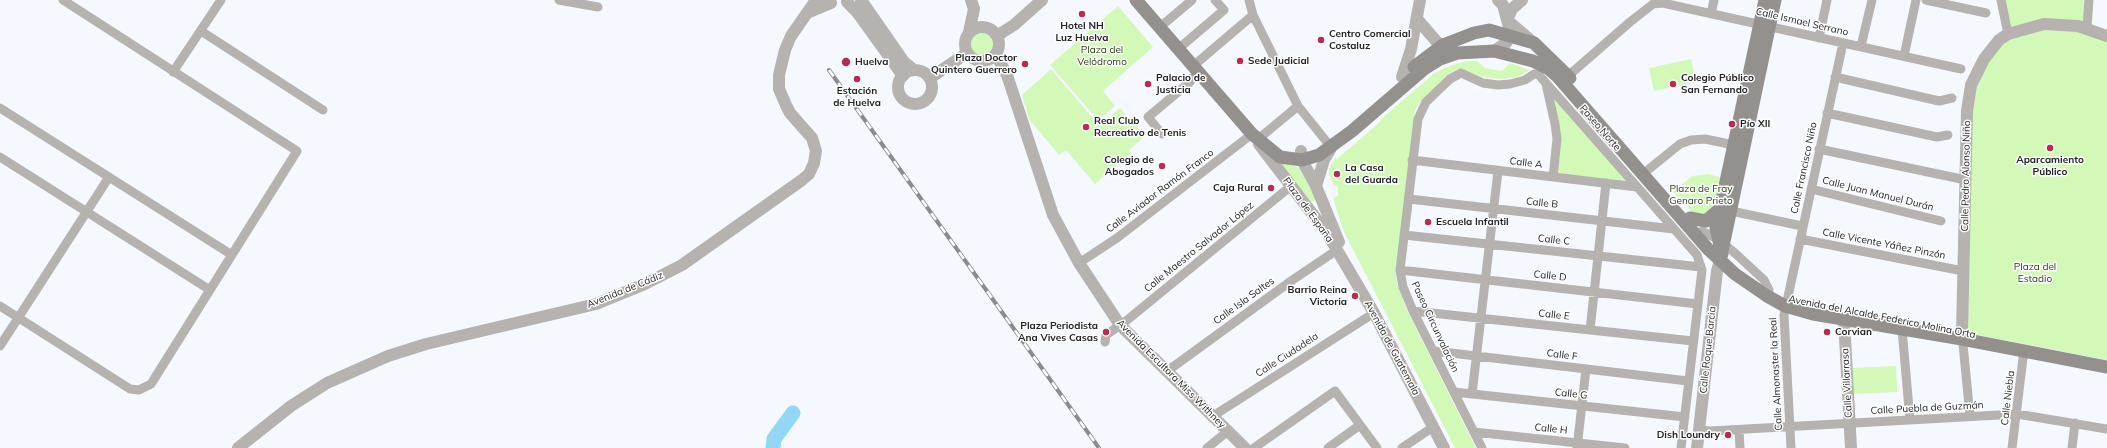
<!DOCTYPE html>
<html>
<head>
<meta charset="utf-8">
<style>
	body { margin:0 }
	canvas { display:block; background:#f6f8ff }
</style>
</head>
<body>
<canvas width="2107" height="448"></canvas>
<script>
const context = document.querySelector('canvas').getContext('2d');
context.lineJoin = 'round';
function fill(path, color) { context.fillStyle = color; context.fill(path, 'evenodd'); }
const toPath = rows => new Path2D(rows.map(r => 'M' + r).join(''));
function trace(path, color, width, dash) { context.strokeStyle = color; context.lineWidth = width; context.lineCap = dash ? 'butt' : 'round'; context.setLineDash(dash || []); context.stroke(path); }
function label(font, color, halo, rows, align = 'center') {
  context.font = font + ' Mulish,sans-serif'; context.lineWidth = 3; context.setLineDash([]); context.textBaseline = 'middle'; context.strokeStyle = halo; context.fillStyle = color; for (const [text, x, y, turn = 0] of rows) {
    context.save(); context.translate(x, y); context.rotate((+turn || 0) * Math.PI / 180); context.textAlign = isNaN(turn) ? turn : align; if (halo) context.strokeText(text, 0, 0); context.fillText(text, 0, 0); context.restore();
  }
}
const green = toPath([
	[2001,0,2089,0,2087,28,2107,36,2107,360,1962,332,1971,85,2008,34],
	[1118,6,1153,47,1103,91,1115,106,1098,120,1050,65],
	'971 44a12 12 0 1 1 24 0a12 12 0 1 1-24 0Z',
	[1691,59,1696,82,1654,91,1649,68],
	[1466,61,1477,61,1485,68,1502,71,1510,63,1530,70,1517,77,1501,79,1482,77,1461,69,1455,70,1419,103,1415,110,1396,272,1397,283,1406,308,1476,448,1455,448,1344,232,1333,199,1338,195,1338,187,1334,185,1329,175,1329,168,1335,158,1337,159,1381,121,1380,120,1433,74,1444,68],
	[1051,69,1097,123,1101,120,1104,122,1120,108,1145,136,1129,150,1131,153,1095,184,1066,150,1059,155,1029,119,1022,95],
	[1552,93,1631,184,1556,174],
	[1277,161,1300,168,1317,199,1309,203],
	[1708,174,1723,178,1718,205,1708,215,1692,212,1673,192,1692,176],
	[1896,366,1897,392,1854,394,1853,368]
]);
const river = toPath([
	[773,448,774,439,793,413]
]);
const minor = toPath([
	[559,0,598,7],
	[1249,0,1253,15,1298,106,1326,141],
	[1926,0,1986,13],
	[2001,0,2008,34],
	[1711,14,1714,0],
	[1166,22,1192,0],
	[2087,28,2089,0],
	[201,31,323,110],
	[1819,38,1827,0],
	[1184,44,1224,10,1215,0],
	[1861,46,1872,0],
	[1904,56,1916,0],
	[1199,61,1253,15],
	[173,72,221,0],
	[1568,76,1630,22,1653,4,1663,3,1961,69],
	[1835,77,1939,101,1952,98],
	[1546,84,1555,124,1557,139,1553,177],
	[0,108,232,255],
	[1827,113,1937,137,1948,135],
	[1162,134,1148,117,1190,82,1192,78],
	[1263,135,1298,106],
	[1819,149,1966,180],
	[0,157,210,290],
	[1412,160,1637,187],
	[1649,169,1680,144,1691,140,1705,139,1739,146],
	[1811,189,1941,221],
	[1409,199,1674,229],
	[1731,211,1802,226],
	[1702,231,1719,240,1736,254,1764,280,1769,290],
	[1404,235,1701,267],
	[1800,239,1963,271],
	[1079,263,1117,238,1252,134],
	[1400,270,1698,304],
	[0,306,130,389,139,390,151,384,297,151,63,0],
	[1413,311,1693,341],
	[1902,329,1910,420],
	[1590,330,1606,183],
	[1962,334,1970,416],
	[1105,342,1106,335,1126,321,1291,186],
	[0,346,109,177],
	[1434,351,1688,381],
	[1166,372,1291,281,1337,250],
	[1454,392,1685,417],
	[1472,394,1498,171],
	[1213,416,1374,313],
	[1699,430,1710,431,2017,414,2107,429],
	[1739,430,1740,448],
	[1474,432,1625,448],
	[1207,448,1228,431],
	[1254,448,1335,391,1377,448],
	[1328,448,1360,425],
	[1402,448,1433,427],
	[1482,448,1413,311,1403,287,1400,270,1418,119,1426,102,1450,79,1461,73,1483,83,1498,85,1510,84,1525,80,1534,74,1538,74,1697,255,1702,270,1681,448],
	[1577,448,1586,369],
	[1791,448,1784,315,1843,43],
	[2012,448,2024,350],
	[2072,448,2075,423]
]);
const tertiary = toPath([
	[861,0,904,62,914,70],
	[847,2,857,12,903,76],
	[807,13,831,3],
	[1417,19,1437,42,1451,50],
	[1507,20,1534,43],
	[1507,20,1512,9,1522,0],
	'965 44a17 17 0 1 1 34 0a17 17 0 1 1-34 0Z',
	[969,32,974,9,971,0],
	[998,35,1014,25,1042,0],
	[1494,51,1506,43,1511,35,1503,5,1498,0],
	[996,55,1007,75,1053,215,1079,263,1120,325,1245,448],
	'898 87a17 17 0 1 1 34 0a17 17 0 1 1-34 0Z',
	[1402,77,1411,49,1420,0],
	[930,78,967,53],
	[1259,144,1327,233,1374,313,1444,448],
	[1301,151,1302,160,1316,186,1339,242],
	[1316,186,1324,160,1331,148],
	[1844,319,1851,448],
	[1962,332,1967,111,1971,85,1984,59,1999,40,2008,34,2044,24,2078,26,2107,36],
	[238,448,291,406,327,383,388,356,426,344,596,304,645,284,682,265,802,180,809,174,814,163,816,151,812,138,790,113,786,105,779,89,779,75,785,50,791,36,816,0],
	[1697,448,1717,271,1722,254]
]);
const secondary = toPath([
	[1136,0,1252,134,1280,157,1302,160,1319,155,1352,131,1424,69,1440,59,1457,53,1494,51,1533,61,1549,69,1557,76,1708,249,1735,274,1767,296,1785,306,1813,314,1962,339,2107,367],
	[1414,67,1443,45,1474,33,1489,30,1534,43,1570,78],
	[1690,218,1706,221,1721,208],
	[1722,251,1775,0],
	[1722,254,1716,228,1765,0]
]);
const rail = toPath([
	[829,70,1099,448]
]);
const markers = [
	[1082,14,4,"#bc2b4f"],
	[1321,40,4,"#bc2b4f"],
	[1240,61,4,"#bc2b4f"],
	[846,62,5,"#bc2b4f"],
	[1025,64,4,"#bc2b4f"],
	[857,79,4,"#bc2b4f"],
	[1148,84,4,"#bc2b4f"],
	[1673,84,4,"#bc2b4f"],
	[1732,124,4,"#bc2b4f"],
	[1086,127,4,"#bc2b4f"],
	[2050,148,4,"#bc2b4f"],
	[1162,166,4,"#bc2b4f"],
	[1337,174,4,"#bc2b4f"],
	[1271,188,4,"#bc2b4f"],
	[1428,222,4,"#bc2b4f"],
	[1355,296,4,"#bc2b4f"],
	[1106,332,4,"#bc2b4f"],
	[1827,332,4,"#bc2b4f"],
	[1728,435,4,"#bc2b4f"]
];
const streetNames = [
	["Calle Ismael Serrano",1802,22,13],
	["Paseo Norte",1600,128,49],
	["Calle A",1526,163,7],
	["Calle Francisco Niño",1804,168,-78],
	["Calle Pedro Alonso Niño",1966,176,-89],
	["Calle Aviador Ramón Franco",1160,191,-37],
	["Calle Juan Manuel Durán",1878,194,14],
	["Calle B",1542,203,6],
	["Plaza de España",1308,210,54],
	["Calle C",1554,240,6],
	["Calle Vicente Yáñez Pinzón",1884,244,11],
	["Calle Maestro Salvador López",1199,247,-39],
	["Calle D",1550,276,6],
	["Avenida de Cádiz",625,290,-22],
	["Calle Isla Saltes",1244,301,-36],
	["Calle E",1554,315,6],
	["Avenida del Alcalde Federico Molina Orta",1882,317,11],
	["Paseo Circunvalación",1435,327,65],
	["Avenida de Guatemala",1392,348,62],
	["Calle Roque Barcia",1708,350,-84],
	["Calle Ciudadela",1287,355,-33],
	["Calle F",1562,355,7],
	["Avenida Escultora Miss Withney",1171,374,45],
	["Calle Almonaster la Real",1776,374,-93],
	["Calle Villarrasa",1847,383,-93],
	["Calle G",1571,394,6],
	["Calle Niebla",2008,398,-83],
	["Calle Puebla de Guzmán",1927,408,-3],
	["Calle H",1551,429,6]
];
const poiNames = [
	["Hotel NH",1082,26,"center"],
	["Luz Huelva",1082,38,"center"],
	["Centro Comercial",1329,34],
	["Costaluz",1329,46],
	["Plaza Doctor",1017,58,"right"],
	["Quintero Guerrero",1017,70,"right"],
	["Sede Judicial",1248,61],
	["Huelva",855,62],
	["Palacio de",1156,78],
	["Justicia",1156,90],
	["Colegio Público",1681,78],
	["San Fernando",1681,90],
	["Estación",857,91,"center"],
	["de Huelva",857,103,"center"],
	["Real Club",1094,121],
	["Recreativo de Tenis",1094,133],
	["Pío XII",1740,124],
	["Colegio de",1154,160,"right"],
	["Abogados",1154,172,"right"],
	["Aparcamiento",2050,160,"center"],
	["Público",2050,172,"center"],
	["La Casa",1345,168],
	["del Guarda",1345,180],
	["Caja Rural",1263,188,"right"],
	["Escuela Infantil",1436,222],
	["Barrio Reina",1347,290,"right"],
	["Victoria",1347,302,"right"],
	["Plaza Periodista",1098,326,"right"],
	["Ana Vives Casas",1098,338,"right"],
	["Corvian",1835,332],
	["Dish Loundry",1720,435,"right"]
];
const parkNames = [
	["Plaza del",1102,50],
	["Velódromo",1102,62],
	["Plaza de Fray",1701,189],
	["Genaro Prieto",1701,201],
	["Plaza del",2035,267],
	["Estadio",2035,279]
];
fill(green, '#d3f9b9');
trace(river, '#94d6f6', 15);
trace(minor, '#b5b2b0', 9);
trace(tertiary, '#b5b2b0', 12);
trace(secondary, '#94908d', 13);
trace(rail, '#8a8b90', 4);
trace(rail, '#fff', 2.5, [8]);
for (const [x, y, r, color] of markers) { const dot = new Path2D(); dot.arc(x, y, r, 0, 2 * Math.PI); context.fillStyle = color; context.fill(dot); trace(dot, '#fff', 1.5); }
label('10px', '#222326', '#fff', streetNames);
label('bold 10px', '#222326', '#fff', poiNames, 'left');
label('10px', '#253d0e', '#fff', parkNames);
</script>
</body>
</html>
